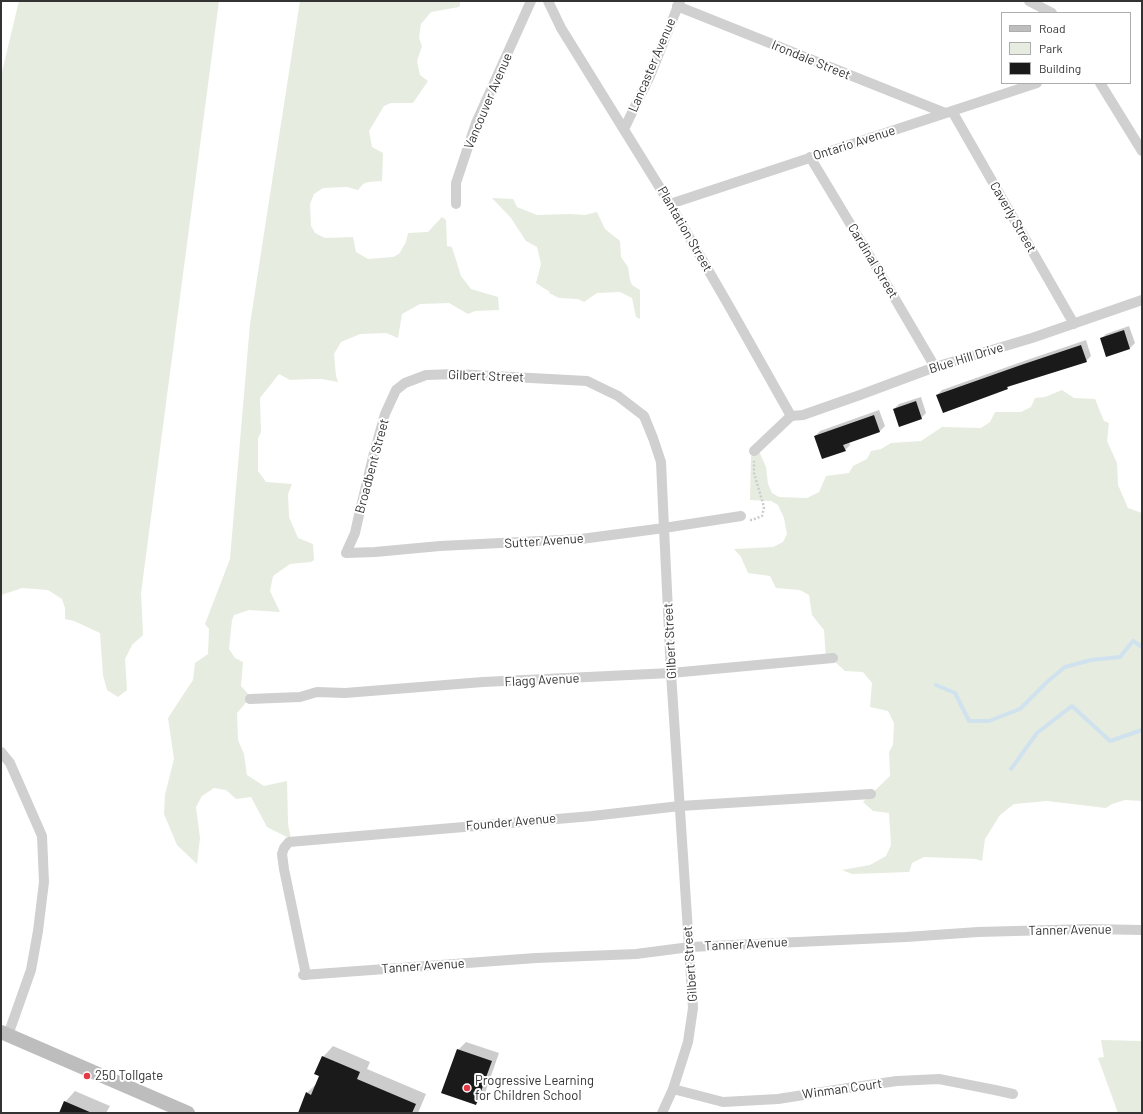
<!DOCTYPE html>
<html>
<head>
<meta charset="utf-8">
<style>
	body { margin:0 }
	#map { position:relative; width:1143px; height:1114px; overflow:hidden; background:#fff; font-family:Barlow,sans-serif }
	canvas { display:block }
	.frame { position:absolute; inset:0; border:2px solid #333; pointer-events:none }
	.legend { position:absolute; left:1001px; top:12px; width:130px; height:72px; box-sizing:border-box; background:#fff; border:1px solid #adadad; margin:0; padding:5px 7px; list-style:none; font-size:12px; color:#333 }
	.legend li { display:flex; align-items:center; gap:8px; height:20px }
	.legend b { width:20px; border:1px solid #adadad }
</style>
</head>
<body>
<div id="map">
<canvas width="1143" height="1114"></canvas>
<div class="frame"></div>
<ul class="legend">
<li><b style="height:5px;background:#bdbdbd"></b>Road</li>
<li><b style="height:11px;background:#e6ecdf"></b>Park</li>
<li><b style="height:11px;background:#1a1a1a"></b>Building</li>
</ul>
</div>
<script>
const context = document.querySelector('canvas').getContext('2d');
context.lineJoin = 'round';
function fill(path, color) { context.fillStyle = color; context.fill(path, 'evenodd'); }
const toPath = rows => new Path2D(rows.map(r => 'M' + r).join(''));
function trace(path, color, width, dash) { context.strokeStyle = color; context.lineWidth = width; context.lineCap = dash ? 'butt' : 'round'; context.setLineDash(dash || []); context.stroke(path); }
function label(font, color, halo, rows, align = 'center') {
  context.font = font + ' Barlow,sans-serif'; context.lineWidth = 4; context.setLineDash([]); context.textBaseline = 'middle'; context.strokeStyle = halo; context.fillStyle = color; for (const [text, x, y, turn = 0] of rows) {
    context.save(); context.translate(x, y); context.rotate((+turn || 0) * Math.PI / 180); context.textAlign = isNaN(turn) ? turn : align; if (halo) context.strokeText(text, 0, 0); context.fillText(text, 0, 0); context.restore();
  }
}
const green = toPath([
	[19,1,219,1,141,593,143,635,132,645,125,659,127,690,118,697,107,690,103,675,100,633,74,621,65,619,65,608,62,599,48,590,22,588,1,595,1,76],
	[300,1,460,1,460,5,459,7,431,12,421,24,419,38,422,46,417,61,420,75,428,81,413,103,391,103,384,106,369,131,372,147,383,153,382,181,368,182,363,184,358,190,347,187,323,188,314,194,310,204,311,226,315,233,325,238,353,237,356,252,368,259,393,257,399,254,406,242,408,233,428,232,442,217,446,220,447,246,452,247,461,276,471,289,498,297,499,310,475,311,468,314,449,303,420,304,402,314,398,338,386,333,360,334,341,342,334,354,336,376,338,382,322,379,311,379,290,380,279,374,260,398,261,432,258,438,258,471,266,482,292,484,288,494,289,517,298,538,313,544,314,560,311,562,290,564,273,576,270,591,280,612,249,610,234,615,232,620,229,649,235,658,243,662,241,686,251,697,237,713,238,740,244,754,247,775,264,786,287,781,288,824,291,839,267,827,251,797,236,799,226,790,214,788,202,796,196,807,200,838,197,864,177,845,164,814,165,795,174,759,168,718,193,680,195,663,208,654,209,629,205,624,230,559,250,324],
	[492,198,513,199,517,207,537,215,570,214,585,215,597,212,605,229,620,241,621,257,628,267,630,280,632,285,640,290,640,319,636,317,632,298,620,292,597,293,584,302,578,299,559,298,549,293,550,292,536,283,541,264,537,247,526,241,511,218],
	[1062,390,1074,398,1095,399,1104,421,1109,423,1107,441,1117,463,1118,485,1128,508,1142,513,1142,801,1125,800,1112,804,1106,808,1047,801,1014,804,1000,815,985,839,982,861,976,859,924,857,912,863,909,872,852,874,842,870,870,865,886,856,891,845,889,813,873,811,863,802,890,776,889,752,893,745,894,723,888,711,870,707,872,683,863,672,845,671,834,661,826,659,824,630,812,615,809,595,800,590,776,588,770,576,748,573,741,557,734,549,773,547,783,542,787,534,784,518,778,505,771,501,750,500,751,457,754,451,758,449,766,467,768,484,772,493,779,497,807,498,819,492,826,476,849,473,853,466,867,459,871,451,881,449,891,443,921,441,942,427,981,428,990,422,995,412,1021,412,1031,407,1035,398,1045,397],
	[1142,1039,1142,1113,1118,1113,1098,1058,1104,1057,1101,1040,1141,1041]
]);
const shadow = toPath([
	[1129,326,1135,343,1130,348,1107,356,1101,339,1106,334],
	[1086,340,1091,356,1086,361,1010,385,1007,388,937,395,942,390,1027,360],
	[921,397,926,413,921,418,894,409,899,404],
	[879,410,885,426,880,431,849,442,850,445,845,450,815,436,820,431],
	[466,1042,499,1053,484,1096,476,1104,458,1050],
	[333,1046,370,1062,367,1069,426,1094,418,1113,300,1113,307,1093,317,1083,320,1076,323,1057],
	[75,1091,110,1106,106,1113,60,1113,65,1102]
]);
const stream = toPath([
	[936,685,955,693,969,721,989,721,1020,709,1047,682,1065,667,1091,660,1120,657,1133,641,1142,647],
	[1011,769,1037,733,1072,706,1110,741,1142,730]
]);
const building = toPath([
	[1124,330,1130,349,1106,357,1100,338],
	[1081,345,1087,362,1007,387,1008,389,943,413,936,395,1021,365],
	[916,401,922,419,899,427,893,409],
	[874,415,880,432,843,445,846,451,822,459,814,436],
	[457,1049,492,1061,476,1105,441,1093],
	[322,1056,360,1072,357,1079,416,1104,412,1113,298,1113,306,1092,311,1095,319,1076,314,1074],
	[64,1101,92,1113,59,1113]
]);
const path = toPath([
	[750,520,752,520,762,516,764,507,754,473,754,461]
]);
const street = toPath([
	[548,1,561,28,670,204,729,306,791,416],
	[1029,1,1052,13],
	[677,6,945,113],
	[1100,83,1142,151],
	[952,111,1074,324],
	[624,129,650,76,680,1],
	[810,157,884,280,935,367],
	[456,204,456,183,476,123,531,1],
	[670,204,1037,83],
	[791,416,803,415,860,395,935,367,1032,338,1142,300],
	[754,451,791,416],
	[250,699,300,697,317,692,345,693,483,682,671,673,833,658],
	[1,752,10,763,42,836,44,882,38,931,31,970,8,1035],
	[303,975,536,958,636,954,690,947,906,937,978,932,1089,929,1142,930],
	[306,975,284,869,282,854,284,848,289,842,592,816,680,806,871,794],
	[673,1089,723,1102,778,1099,848,1088,897,1081,939,1079,995,1090,1013,1094],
	[662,1113,673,1089,688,1042,693,1008,671,673,664,528,661,462,653,438,644,416,618,396,587,381,456,374,426,375,405,383,396,390,385,414,374,453,359,515,355,533,346,553,375,552,440,546,581,539,664,528,741,516]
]);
const secondary = toPath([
	[1,1032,188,1113]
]);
const markers = [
	[87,1076,4,"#e63946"],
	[467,1088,4,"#e63946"]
];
const streetNames = [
	["Irondale Street",811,60,22],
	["Lancaster Avenue",652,65,-67],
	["Vancouver Avenue",488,101,-67],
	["Ontario Avenue",854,143,-18],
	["Caverly Street",1013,217,60],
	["Plantation Street",685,229,60],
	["Cardinal Street",873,261,59],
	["Blue Hill Drive",966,358,-17],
	["Gilbert Street",486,376,2],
	["Broadbent Street",372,466,-75],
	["Sutter Avenue",544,541,-4],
	["Gilbert Street",670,641,-93],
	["Flagg Avenue",542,680,-3],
	["Founder Avenue",511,822,-5],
	["Tanner Avenue",1070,930,-1],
	["Tanner Avenue",746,944,-3],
	["Gilbert Street",690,964,-94],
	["Tanner Avenue",423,966,-4],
	["Winman Court",842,1089,-8]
];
const poiNames = [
	["250 Tollgate",95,1076],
	["Progressive Learning",475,1081],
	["for Children School",475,1096]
];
fill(green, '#e6ecdf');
fill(shadow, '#0003');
trace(stream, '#cfe2ee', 4);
fill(building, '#1a1a1a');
trace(path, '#cdcdcd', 2.5, [2, 2]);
trace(street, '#d0d0d0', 10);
trace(secondary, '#bdbdbd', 14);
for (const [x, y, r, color] of markers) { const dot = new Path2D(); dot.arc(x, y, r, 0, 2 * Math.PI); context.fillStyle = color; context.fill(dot); trace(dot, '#fff', 1.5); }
label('13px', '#333', '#fff', streetNames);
label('13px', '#333', '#fff', poiNames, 'left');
</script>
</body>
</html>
